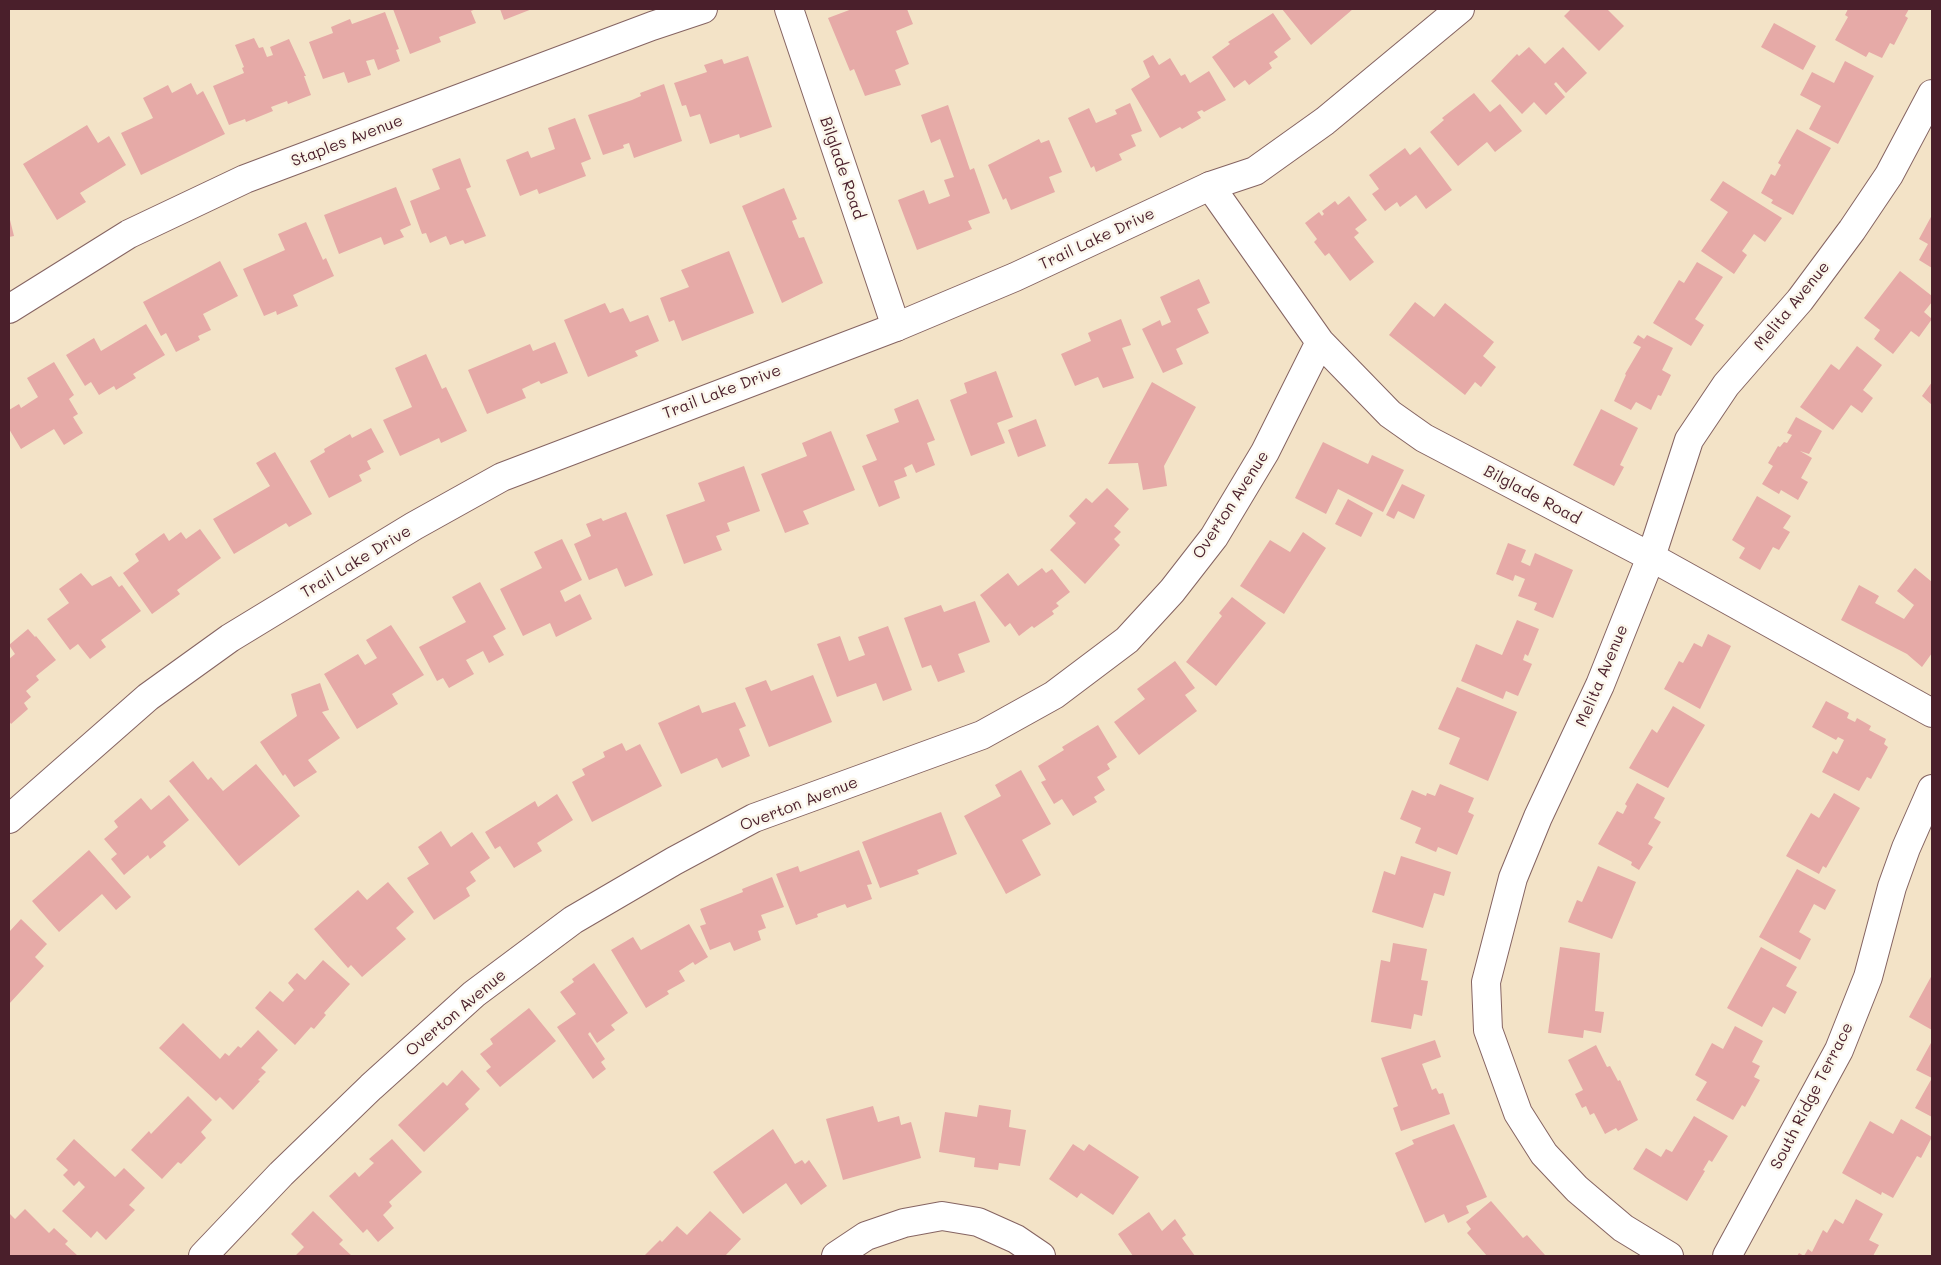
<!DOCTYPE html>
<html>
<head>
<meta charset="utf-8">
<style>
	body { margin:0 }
	#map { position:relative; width:1941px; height:1265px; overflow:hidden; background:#f3e3c7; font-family:Mali,sans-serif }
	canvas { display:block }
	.frame { position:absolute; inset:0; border:10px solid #4a1f2b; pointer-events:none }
</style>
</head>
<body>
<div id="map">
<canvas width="1941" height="1265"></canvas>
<div class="frame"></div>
</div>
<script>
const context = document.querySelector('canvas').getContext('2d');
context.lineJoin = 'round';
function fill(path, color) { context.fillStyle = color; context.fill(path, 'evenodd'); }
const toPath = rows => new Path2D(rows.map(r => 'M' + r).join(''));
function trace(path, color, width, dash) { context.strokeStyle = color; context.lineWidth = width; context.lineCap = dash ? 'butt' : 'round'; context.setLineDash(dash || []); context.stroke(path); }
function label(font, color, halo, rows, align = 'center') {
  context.font = font + ' Mali,sans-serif'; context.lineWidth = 5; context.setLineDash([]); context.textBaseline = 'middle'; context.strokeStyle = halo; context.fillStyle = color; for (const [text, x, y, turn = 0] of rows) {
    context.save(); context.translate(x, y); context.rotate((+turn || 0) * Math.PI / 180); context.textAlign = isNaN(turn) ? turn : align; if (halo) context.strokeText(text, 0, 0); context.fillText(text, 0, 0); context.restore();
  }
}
const building = toPath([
	[393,9,476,9,471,11,476,23,439,37,441,42,410,54],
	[500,9,532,9,504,20],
	[852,9,907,9,913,24,896,31,909,64,895,70,901,85,865,96,854,69,850,71,828,18],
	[1282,9,1353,9,1311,45],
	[1571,9,1607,9,1624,26,1599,51,1564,16],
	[1848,9,1909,9,1905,16,1908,18,1894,45,1890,43,1882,58,1869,52,1866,57,1835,40,1848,17,1845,15],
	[385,12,399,49,396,50,400,61,378,70,374,59,366,61,371,75,348,83,344,72,323,79,309,42,333,33,331,27,350,19,352,24],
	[1273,13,1291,39,1274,52,1278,57,1269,63,1272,68,1249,85,1245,80,1234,88,1212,57,1230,44,1228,42],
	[1774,23,1816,46,1803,70,1761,47],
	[254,38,259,48,263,47,267,57,273,55,270,47,289,39,306,76,304,76,311,95,288,104,287,101,271,107,273,111,246,122,245,119,229,125,213,86,244,73,242,68,244,67,235,45],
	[1529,47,1545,64,1563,47,1587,73,1566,93,1556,82,1554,84,1565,97,1546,115,1534,102,1522,114,1491,81,1517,54,1519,56],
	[1153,55,1159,65,1170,58,1181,76,1185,74,1190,83,1209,71,1226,100,1204,112,1202,110,1197,112,1201,118,1182,129,1180,127,1160,138,1131,89,1150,77,1143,61],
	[748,56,772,127,740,138,739,134,710,144,700,114,690,117,686,105,682,106,674,83,707,72,704,65,722,59,724,64],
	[1845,61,1874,76,1838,144,1809,129,1821,106,1800,95,1812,72,1834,83],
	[191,83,197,95,203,91,225,134,141,175,121,133,153,118,143,98,168,85,172,93],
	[664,84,682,141,634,158,629,143,623,145,624,148,603,155,588,115,632,100,641,96,640,93],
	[1474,93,1490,112,1500,104,1522,131,1495,152,1487,142,1458,166,1430,132,1444,120,1442,118],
	[1130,103,1142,131,1131,135,1136,146,1119,154,1122,160,1096,172,1094,166,1091,168,1068,118,1089,108,1096,123,1117,114,1115,110],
	[948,105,970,170,974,168,990,213,968,221,972,229,917,250,898,200,924,190,929,204,950,196,944,180,954,177,940,139,931,143,921,115],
	[575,118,591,159,581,163,586,176,539,194,537,189,520,196,506,160,528,151,531,158,555,149,548,128],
	[87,125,98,143,109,136,126,165,80,193,86,202,57,220,23,164],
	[1797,129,1831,148,1793,215,1771,203,1773,200,1761,193,1771,174,1775,176,1781,165,1778,163],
	[1039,139,1041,143,1049,140,1062,172,1049,177,1055,192,1011,210,1006,198,1003,200,988,165],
	[1420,147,1452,190,1426,209,1416,195,1400,207,1397,202,1385,211,1372,194,1379,189,1369,175,1405,148,1410,155],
	[460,158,471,187,466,189,486,236,465,244,463,240,450,245,446,236,430,243,426,233,422,234,410,201,440,189,432,169],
	[1723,181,1782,218,1765,242,1754,234,1742,251,1747,255,1734,274,1701,251,1728,212,1710,200],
	[396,187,411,225,400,230,404,237,384,245,381,237,339,254,324,215],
	[784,188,797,219,792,221,799,238,804,237,823,283,782,303,742,206],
	[1349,196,1367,220,1355,229,1359,233,1354,237,1374,262,1350,281,1329,253,1325,256,1314,242,1317,239,1305,223,1319,212,1322,216,1324,214,1322,211,1335,201,1338,205],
	[1932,215,1932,268,1919,260,1928,244,1919,239],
	[9,216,14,236,9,237],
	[306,222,323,260,326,258,334,276,293,295,298,306,277,315,276,311,264,316,243,269,285,250,278,234],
	[729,251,754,313,682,341,674,320,669,322,660,298,689,287,681,270],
	[220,261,238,296,203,314,211,330,198,336,200,340,176,352,166,333,161,336,143,302],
	[1697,262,1723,277,1695,319,1704,325,1691,346,1653,323,1679,280,1684,283],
	[1900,271,1932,296,1932,302,1924,312,1932,319,1919,337,1911,331,1893,354,1874,339,1880,330,1864,318],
	[1199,279,1210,303,1197,309,1209,333,1176,349,1183,364,1163,373,1142,329,1160,320,1162,326,1171,322,1160,297],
	[1415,302,1434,317,1445,303,1494,342,1483,356,1496,367,1481,387,1475,382,1465,395,1389,335],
	[605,303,610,313,623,308,630,322,648,315,659,341,635,351,638,356,588,377,564,320],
	[1121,319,1131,345,1122,348,1134,378,1103,388,1098,377,1075,386,1061,354,1091,341,1088,333],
	[146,324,165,355,133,374,136,378,116,390,114,386,99,395,91,382,85,386,66,355,94,338,101,351],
	[1638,335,1644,339,1647,335,1673,348,1662,370,1671,375,1661,396,1658,395,1651,410,1636,402,1631,410,1614,401,1626,375,1625,374,1641,347,1633,343],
	[555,342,568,373,541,384,539,381,522,389,526,398,487,414,468,370,530,344,533,351],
	[1857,346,1882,365,1863,390,1873,398,1862,413,1851,405,1833,430,1800,407,1831,364,1839,370],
	[426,354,442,389,446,387,467,431,441,443,439,438,400,456,383,420,412,407,395,368],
	[54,362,74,395,69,399,78,414,73,417,83,433,64,445,54,429,21,449,9,429,9,410,19,404,21,408,38,397,27,378],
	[996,371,1013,417,997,423,1005,443,971,456,950,400,967,393,964,383],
	[1152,382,1196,407,1164,466,1167,486,1143,490,1138,463,1108,464],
	[1932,382,1932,405,1922,396],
	[918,399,935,440,927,443,935,465,916,473,912,464,904,468,907,476,894,481,900,498,879,507,862,466,877,460,866,435,899,422,894,409],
	[1601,409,1638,428,1620,465,1624,467,1614,486,1573,465],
	[1796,417,1822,431,1809,454,1800,451,1812,458,1801,478,1808,482,1798,500,1781,490,1779,494,1762,484,1773,466,1768,463,1778,446,1780,447,1784,442,1787,443,1792,435,1787,433],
	[1036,419,1046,446,1018,457,1008,430],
	[371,428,384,452,367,461,371,469,359,475,362,481,329,498,310,461,325,452,324,449,350,434,352,438],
	[831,431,855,490,803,511,809,524,785,533,761,474,807,456,802,443],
	[1323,442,1368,464,1372,455,1404,470,1383,512,1338,489,1326,514,1295,498],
	[275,452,312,514,289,527,286,523,234,554,213,519,270,486,256,463],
	[744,466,760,511,727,523,730,531,716,536,722,550,684,564,666,515,705,501,698,483],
	[1402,484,1425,495,1414,519,1398,511,1394,519,1386,515],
	[1107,488,1129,509,1114,526,1121,532,1114,539,1120,545,1085,584,1050,550,1076,523,1069,516,1086,498,1092,503],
	[1757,496,1791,516,1783,528,1790,532,1779,550,1773,547,1760,570,1739,558,1745,548,1732,540],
	[1348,499,1373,513,1361,537,1335,524],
	[626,512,653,575,625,587,617,568,589,580,574,544,591,536,586,524,601,518,603,521],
	[200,529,221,558,177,590,180,594,152,614,123,573,139,561,135,554,164,533,169,541,181,532,186,539],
	[1303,532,1326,548,1284,614,1240,586,1270,540,1290,552],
	[562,539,582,580,560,591,565,602,580,594,592,619,556,637,550,623,523,636,500,589,542,568,534,552],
	[1508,543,1526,550,1521,562,1530,566,1535,553,1573,570,1553,618,1534,610,1537,603,1518,596,1525,579,1515,575,1513,581,1496,574],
	[1042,568,1046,573,1052,569,1070,592,1056,603,1059,606,1052,611,1054,614,1034,628,1032,626,1019,636,1010,623,1005,627,980,595,1008,573,1018,586],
	[1915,568,1932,582,1932,653,1922,667,1907,654,1841,620,1859,585,1879,596,1875,603,1904,619,1914,605,1897,591],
	[81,573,92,586,111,576,119,587,122,585,141,611,101,640,106,647,90,659,78,644,70,650,47,619,69,603,59,589],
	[480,582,506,629,493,636,504,655,489,663,483,651,466,660,474,674,449,688,443,678,437,681,419,647,466,622,452,597],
	[1232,597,1266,623,1216,686,1186,662,1222,616,1219,613],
	[975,601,990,642,958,654,965,672,938,682,931,665,922,668,904,618,941,605,944,612],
	[1517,620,1539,629,1528,656,1525,654,1523,660,1532,664,1518,696,1506,691,1503,699,1461,681,1476,644,1502,655],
	[391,625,424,675,392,694,398,704,357,729,324,674,358,654,365,665,377,658,366,640],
	[888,626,912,690,883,701,876,683,837,697,817,644,840,636,849,661,865,655,858,637],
	[28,629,35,637,36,636,56,660,36,676,39,680,26,691,31,697,24,703,28,709,11,724,9,721,9,659,15,654,9,645],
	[1708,634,1731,646,1700,709,1664,689,1679,661,1683,663,1694,643,1702,647],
	[1175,661,1195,688,1185,695,1197,711,1139,755,1114,722,1145,699,1137,689],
	[813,675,832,722,769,747,745,688,766,680,771,691],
	[320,683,329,710,322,712,340,738,308,760,317,772,294,787,285,774,283,776,260,742,297,716,291,694],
	[1457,687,1517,712,1488,781,1449,764,1460,738,1438,729],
	[1826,701,1849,713,1847,718,1855,722,1857,718,1871,726,1869,730,1886,739,1884,744,1888,747,1871,779,1867,777,1859,791,1822,772,1833,751,1837,754,1844,740,1838,737,1836,740,1812,727],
	[735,702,746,726,739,729,750,756,722,768,717,758,681,774,658,723,699,705,702,713],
	[1673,706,1705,725,1668,788,1629,768,1652,729,1657,733],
	[1098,725,1117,757,1107,764,1110,769,1097,777,1105,790,1094,797,1097,802,1073,816,1062,799,1054,804,1041,782,1046,780,1038,766,1064,750,1062,747],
	[622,743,626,751,640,744,662,786,592,822,572,782,585,775,582,769,605,757,603,752],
	[193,761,208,780,211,777,223,791,256,764,300,816,239,866,169,781],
	[1021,770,1051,824,1022,840,1041,875,1006,894,964,816,1001,796,995,785],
	[1637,783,1665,798,1654,818,1661,822,1648,844,1653,847,1639,870,1631,865,1632,862,1598,844,1617,811,1623,814,1627,806,1625,804],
	[1440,784,1474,798,1468,812,1474,815,1457,855,1438,847,1436,852,1415,843,1421,828,1400,819,1412,790,1426,796,1427,793,1435,796],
	[1834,793,1860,808,1826,868,1823,866,1819,874,1786,856,1811,813,1819,818],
	[557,794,573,820,537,843,542,851,514,868,500,846,495,849,485,832,535,801,538,807],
	[169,795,189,820,163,842,166,846,150,859,148,855,124,875,111,859,117,854,104,839,118,827,114,821,141,798,151,810],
	[941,812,957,854,917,870,919,874,880,888,862,842],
	[441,831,451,847,472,832,490,858,470,872,476,881,466,888,470,896,434,920,407,878,429,864,418,847],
	[89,850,131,897,116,910,102,894,59,932,32,901],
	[859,850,872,884,867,885,872,899,847,908,845,904,817,914,818,917,796,925,776,874,798,866,800,872],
	[1401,856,1451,872,1444,896,1434,893,1423,928,1372,912,1384,871,1395,875],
	[1598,866,1636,882,1612,939,1568,922,1577,900,1582,902],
	[1797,869,1836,890,1825,910,1814,904,1799,932,1811,939,1800,960,1759,937],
	[772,877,784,907,761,915,766,928,758,931,761,940,734,951,730,942,710,950,700,926,706,924,700,909,743,892,742,889],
	[388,882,414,912,396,928,406,939,362,977,351,965,348,968,314,929,358,890,367,900],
	[21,919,47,944,35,957,44,966,9,1004,9,932],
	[689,924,708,957,695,965,693,962,679,971,685,981,667,991,669,994,646,1008,611,950,633,937,641,950],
	[1393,943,1427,949,1421,980,1428,981,1422,1016,1414,1014,1411,1029,1371,1022,1381,960,1390,962],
	[1560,947,1600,953,1595,1011,1604,1012,1601,1033,1584,1030,1583,1038,1548,1033],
	[1761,947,1797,967,1786,986,1797,992,1785,1014,1773,1007,1762,1027,1727,1008],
	[323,960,350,984,324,1013,326,1015,314,1029,311,1027,295,1045,255,1008,270,991,283,1002,294,990,288,983,297,973,305,980],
	[594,963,628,1013,611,1025,615,1030,597,1043,590,1032,588,1034,605,1059,601,1062,606,1069,593,1079,557,1027,576,1014,560,992,574,982,572,979],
	[1932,975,1932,1030,1909,1017],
	[529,1008,556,1041,500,1087,486,1071,491,1067,480,1054,493,1044,490,1039],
	[183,1023,220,1059,225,1053,229,1056,238,1046,241,1048,258,1030,278,1050,261,1068,266,1072,258,1080,260,1081,233,1110,220,1097,216,1101,159,1048],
	[1735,1026,1763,1041,1752,1062,1760,1066,1754,1077,1760,1080,1745,1107,1742,1105,1733,1120,1696,1100,1707,1082,1695,1075,1712,1043,1723,1049],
	[1435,1040,1441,1057,1422,1064,1432,1090,1436,1088,1439,1094,1443,1093,1450,1114,1401,1131,1393,1108,1398,1106,1381,1058],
	[1932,1041,1932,1117,1915,1108,1932,1078,1916,1070],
	[1596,1045,1607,1067,1610,1066,1618,1081,1620,1080,1638,1120,1618,1131,1616,1128,1605,1134,1594,1113,1590,1115,1586,1106,1582,1108,1575,1094,1583,1090,1568,1060],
	[462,1070,480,1089,465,1104,469,1109,424,1152,398,1125,443,1082,447,1086],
	[188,1096,212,1120,201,1132,206,1138,181,1164,178,1162,162,1179,131,1150,149,1131,151,1134],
	[979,1105,1011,1110,1009,1127,1026,1130,1020,1166,999,1163,998,1170,974,1167,975,1158,939,1152,945,1112,977,1117],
	[873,1106,878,1122,899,1116,901,1125,911,1122,921,1158,843,1180,826,1119],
	[1694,1116,1728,1136,1712,1162,1709,1160,1703,1170,1705,1171,1687,1201,1633,1169,1646,1148,1661,1157,1666,1149,1672,1152],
	[1901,1119,1932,1137,1921,1158,1917,1156,1893,1198,1882,1192,1881,1195,1842,1173,1870,1121,1893,1134],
	[1454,1124,1487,1197,1466,1206,1469,1213,1448,1223,1444,1214,1425,1223,1395,1153,1414,1144,1412,1140],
	[773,1129,795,1164,802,1160,805,1164,809,1160,827,1186,801,1205,786,1183,743,1214,713,1172],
	[74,1139,115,1177,124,1168,145,1188,129,1205,135,1210,106,1240,97,1231,91,1238,62,1211,85,1187,79,1181,74,1186,63,1175,68,1170,56,1159],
	[392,1139,422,1172,389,1202,392,1206,383,1215,394,1228,378,1242,367,1229,363,1233,329,1196,355,1172,359,1177,374,1163,369,1159],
	[1073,1144,1084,1151,1089,1144,1139,1177,1113,1215,1081,1193,1077,1198,1049,1179],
	[1856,1199,1883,1214,1869,1240,1879,1245,1873,1256,1797,1256,1799,1253,1804,1256,1808,1249,1812,1252,1823,1230,1827,1233,1835,1219,1843,1224],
	[1491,1201,1523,1238,1527,1235,1545,1255,1487,1256,1467,1233,1471,1229,1466,1222],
	[25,1209,49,1233,54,1228,68,1241,65,1244,78,1256,9,1256,9,1213,15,1219],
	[313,1211,343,1240,339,1244,352,1256,295,1256,304,1247,291,1234],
	[710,1211,741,1239,725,1256,644,1256,660,1240,662,1242,677,1226,687,1235],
	[1149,1212,1162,1231,1175,1219,1186,1235,1182,1238,1195,1256,1133,1256,1118,1234]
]);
const street = toPath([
	[789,9,896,327],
	[1210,186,1320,342,1390,414,1424,438,1651,557,1932,713],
	[9,309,129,234,245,179,652,26,703,9],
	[203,1256,281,1174,371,1087,474,994,573,920,674,861,754,818,982,735,1054,695,1127,640,1172,591,1214,537,1265,452,1320,342],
	[836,1256,866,1236,904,1223,942,1216,978,1222,1016,1239,1041,1256],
	[1669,1256,1623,1228,1577,1189,1544,1154,1518,1113,1488,1030,1486,982,1513,878,1538,817,1600,685,1651,557,1689,440,1726,385,1800,300,1852,230,1889,175,1932,94],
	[1727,1256,1839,1050,1868,977,1892,887,1906,848,1932,789]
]);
const secondary = toPath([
	[9,819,148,697,230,638,414,526,502,477,896,327,1015,277,1210,186,1255,171,1325,121,1460,9]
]);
const streetNames = [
	["Staples Avenue",347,141,-21],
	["Bilglade Road",842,168,71],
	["Trail Lake Drive",1097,239,-25],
	["Melita Avenue",1792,306,-51],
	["Trail Lake Drive",722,392,-21],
	["Bilglade Road",1532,495,28],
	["Overton Avenue",1231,505,-57],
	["Trail Lake Drive",356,562,-31],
	["Melita Avenue",1602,676,-67],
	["Overton Avenue",799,804,-21],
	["Overton Avenue",456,1013,-40],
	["South Ridge Terrace",1812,1096,-63]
];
fill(building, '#e6aaa7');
trace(street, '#856462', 30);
trace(secondary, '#856462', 30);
trace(street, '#fff', 28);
trace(secondary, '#fff', 28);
label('16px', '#4a1f2b', '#fbf7ec', streetNames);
</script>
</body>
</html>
